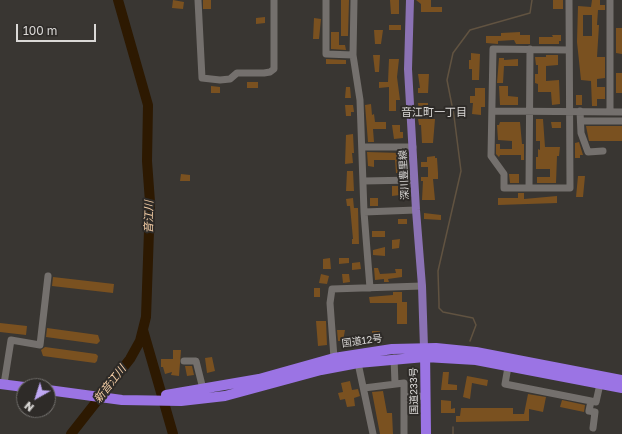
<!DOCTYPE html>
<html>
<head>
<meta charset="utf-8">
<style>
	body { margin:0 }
	#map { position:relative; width:622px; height:434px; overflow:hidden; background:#393632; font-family:"Golos Text",sans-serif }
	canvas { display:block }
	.north { position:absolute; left:16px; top:378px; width:40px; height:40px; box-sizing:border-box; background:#2e2b28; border:1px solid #73716e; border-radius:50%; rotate:219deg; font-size:11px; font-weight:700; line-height:16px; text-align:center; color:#dbd9d7 }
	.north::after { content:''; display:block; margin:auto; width:14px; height:18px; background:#bfa8f4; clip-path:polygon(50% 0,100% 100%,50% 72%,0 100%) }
	.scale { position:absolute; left:16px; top:24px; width:80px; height:18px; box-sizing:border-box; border:2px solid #dbd9d7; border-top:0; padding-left:5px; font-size:12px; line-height:14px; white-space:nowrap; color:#dbd9d7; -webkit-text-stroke:3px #2e2b28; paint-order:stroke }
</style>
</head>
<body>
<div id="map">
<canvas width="622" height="434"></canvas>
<div class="north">N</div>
<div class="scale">100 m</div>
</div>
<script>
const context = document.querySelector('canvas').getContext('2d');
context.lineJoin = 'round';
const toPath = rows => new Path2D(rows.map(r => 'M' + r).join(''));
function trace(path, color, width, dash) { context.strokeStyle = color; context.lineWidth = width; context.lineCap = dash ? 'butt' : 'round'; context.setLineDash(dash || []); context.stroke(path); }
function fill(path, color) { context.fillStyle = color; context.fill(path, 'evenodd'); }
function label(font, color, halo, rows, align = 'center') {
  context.font = font + ' "Golos Text","Noto Sans JP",sans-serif'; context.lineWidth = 4; context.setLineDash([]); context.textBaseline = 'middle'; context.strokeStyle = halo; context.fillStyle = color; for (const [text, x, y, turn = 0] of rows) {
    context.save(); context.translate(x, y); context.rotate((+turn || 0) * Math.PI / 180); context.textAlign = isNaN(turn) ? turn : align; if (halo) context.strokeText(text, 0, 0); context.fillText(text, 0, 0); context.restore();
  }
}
const stream = toPath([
	[470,341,476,325,473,318,443,312,439,308,439,303,438,271,461,171,454,116,447,80,453,53,470,30,530,13,532,0],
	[453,427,453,434]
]);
const river = toPath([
	[143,330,173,434],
	[71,434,130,359,140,341,146,317,150,202,147,161,148,105,118,0]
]);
const building = toPath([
	[173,0,184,2,183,9,172,8],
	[203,0,211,0,211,9,203,9],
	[341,0,349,0,348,36,341,36],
	[390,0,399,0,399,14,391,14],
	[416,0,431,0,431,7,442,7,442,12,421,12,421,4],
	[553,0,563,0,563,9,553,9],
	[592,0,600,0,600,5,605,5,605,10,598,10,597,25,599,25,597,57,605,57,605,78,597,79,597,87,605,87,605,99,597,99,597,106,592,106,591,81,581,80,577,42,578,6,591,7],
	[583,15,592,15,592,36,583,36],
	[265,17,265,23,256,24,256,18],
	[314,18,321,19,319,39,313,39],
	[389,25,401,25,401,30,389,30],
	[616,28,622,28,622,54,616,53],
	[374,30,383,30,381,44,375,44],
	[331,32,339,32,339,45,345,45,346,50,331,49],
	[520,32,520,35,530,35,530,44,516,44,514,40,498,41,498,44,486,43,486,36,501,36,501,33],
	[552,35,561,35,561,41,559,41,559,44,539,44,539,37,553,37],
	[471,53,480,54,479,80,472,80,472,69,469,69,469,60,471,60],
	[373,55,380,55,379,72,375,72],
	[546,55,558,55,558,65,546,66,546,81,559,80,560,104,552,105,551,92,538,92,538,84,535,83,535,74,538,74,538,65,536,65,535,57,546,57],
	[499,58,504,58,504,60,518,59,518,66,504,66,503,83,497,83],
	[326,59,346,60,346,64,326,64],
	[389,59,399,59,397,77,400,100,396,100,396,111,389,111,389,87,379,88,379,82,388,82],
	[616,73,622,73,622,93,616,93],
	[418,74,429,74,428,93,418,93,418,88,420,88],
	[247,82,258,82,258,88,247,88],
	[211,86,220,87,220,93,211,93],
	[499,86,508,86,508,96,518,97,518,105,500,105],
	[346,87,350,87,351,98,345,98],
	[475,88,485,88,485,107,481,107,481,115,472,114,473,103,470,103,470,96,475,96],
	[576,95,582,95,582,105,576,105],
	[418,103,428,103,428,111,419,111],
	[371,104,372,115,374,114,375,122,386,122,386,129,373,129,374,142,368,142,365,105],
	[345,105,353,105,354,112,351,112,351,116,346,116],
	[418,119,435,119,433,143,422,143,421,125,419,125],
	[536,119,543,119,545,147,560,147,559,156,557,156,556,183,537,183,537,177,550,177,550,169,536,169,536,157,538,157,538,149,540,150,540,141,536,141],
	[500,122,520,122,522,144,524,144,524,160,521,160,521,155,500,155,499,157,496,154,496,144,500,144,500,149,512,149,512,141,498,140,497,125,499,125],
	[551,122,561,122,561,128,552,128],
	[392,125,400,125,400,132,403,132,403,138,394,139],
	[586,126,622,126,622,141,589,141],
	[353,134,354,153,352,153,353,163,345,164,346,135],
	[579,142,583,155,580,155,580,158,575,158,575,143],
	[367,152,400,153,403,173,396,173,395,160,374,160,374,167,368,166],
	[435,156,435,158,437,158,438,173,438,179,433,179,435,200,422,200,423,181,421,181,421,177,428,177,428,167,421,167,421,162,427,162,427,157],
	[347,171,353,171,354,191,346,191],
	[181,174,190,175,190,181,180,181],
	[509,174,519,174,519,183,510,183],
	[578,176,585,176,583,197,576,197],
	[392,186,398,186,398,188,400,187,400,195,392,196],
	[518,193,524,193,524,199,557,196,557,203,498,205,498,198,518,198],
	[353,198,354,208,358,208,359,244,352,244,352,239,353,239,350,206,347,206,346,199],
	[370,198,378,198,378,206,370,206],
	[424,213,441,215,441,220,424,219],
	[398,219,407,219,407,224,398,224],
	[372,231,385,231,385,237,372,237],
	[400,239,399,248,392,249,392,240],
	[385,247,385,256,373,255,373,250],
	[330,258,331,269,323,269,323,259],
	[339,258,349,258,349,263,339,264],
	[360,262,361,269,352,270,352,263],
	[374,268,378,268,380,274,396,273,395,269,402,269,402,277,388,279,389,282,384,282,384,279,375,280],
	[321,274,329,276,327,284,319,283],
	[342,274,349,274,350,282,343,283],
	[53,277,114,284,113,293,52,286],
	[314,288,320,288,320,297,314,297],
	[393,292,402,292,402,302,407,302,407,324,397,324,397,303,370,303,369,297,393,295],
	[316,321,326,321,327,345,318,346],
	[0,323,27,326,26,335,0,332],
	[47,328,98,335,100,341,97,344,46,337],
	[337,330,345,330,343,341,338,341],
	[372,331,380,331,380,337,372,337],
	[45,347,96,354,98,356,97,361,95,363,43,356,41,350],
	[173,350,181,350,179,376,171,375,172,372,165,374,163,367,161,367,161,359,173,359],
	[212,357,215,371,207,373,205,358],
	[185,366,192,366,194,375,187,376],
	[443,372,449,372,448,384,457,385,457,390,441,390],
	[467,376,488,380,487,386,472,383,470,399,463,397],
	[350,381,352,390,358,389,360,396,354,398,355,406,347,407,345,399,340,400,338,393,343,392,341,383],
	[383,391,387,413,392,413,393,434,380,434,372,392],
	[528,394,546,397,543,412,529,409,529,421,456,422,456,416,460,416,461,408,513,408,513,414,524,414],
	[441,400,451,401,451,409,455,408,455,413,441,413],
	[562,400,585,405,584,412,560,407]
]);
const minor = toPath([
	[198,0,202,78,220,80,230,79,237,73,264,73,270,72,274,69,274,0],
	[326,0,326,54,353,55],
	[354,0,353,55,360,100,364,212,370,288],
	[569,0,570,188,504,188,504,174,491,156,493,49,569,50],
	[492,111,622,112],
	[580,111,581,133,588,152,603,151],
	[610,112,610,0],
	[581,121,622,121],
	[362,147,413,147],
	[364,181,414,180],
	[529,188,530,49],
	[364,212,416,210],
	[334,358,330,303,332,289,422,286],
	[394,358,395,383],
	[184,361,196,361,203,389],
	[358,363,373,434],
	[508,367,505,384,596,402,600,384],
	[4,384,11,340,40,345,48,276],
	[364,388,404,383,404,434],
	[404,397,426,396],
	[591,401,589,411,595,412,593,428]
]);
const major = toPath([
	[410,0,408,69,416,210,422,286,424,348]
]);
const highway = toPath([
	[425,350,426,434],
	[0,384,24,387],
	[48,390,122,400,181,401,225,396,321,370,358,363,425,357,476,360,622,388],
	[166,395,259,379,334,358,392,349,436,348,476,352,622,380]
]);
const streetNames = [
	["深川豊里線",404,175,-93],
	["国道12号",362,341,-8],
	["国道233号",414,391,-91]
];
const neighbourhoodNames = [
	["音江町一丁目",434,113]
];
const waterNames = [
	["音江川",149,217,-89],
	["新音江川",110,384,-52]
];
trace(stream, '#615341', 1.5);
trace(river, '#2d1901', 10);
fill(building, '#7a5120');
trace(minor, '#74706d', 7);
trace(major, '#8b72b4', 8);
trace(highway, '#9b74e4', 10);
label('10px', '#dbd9d7', '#2e2b28', streetNames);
label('11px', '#dbd9d7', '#2e2b28', neighbourhoodNames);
label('italic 11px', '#f6cfa7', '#2e2b28', waterNames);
</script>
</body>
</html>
